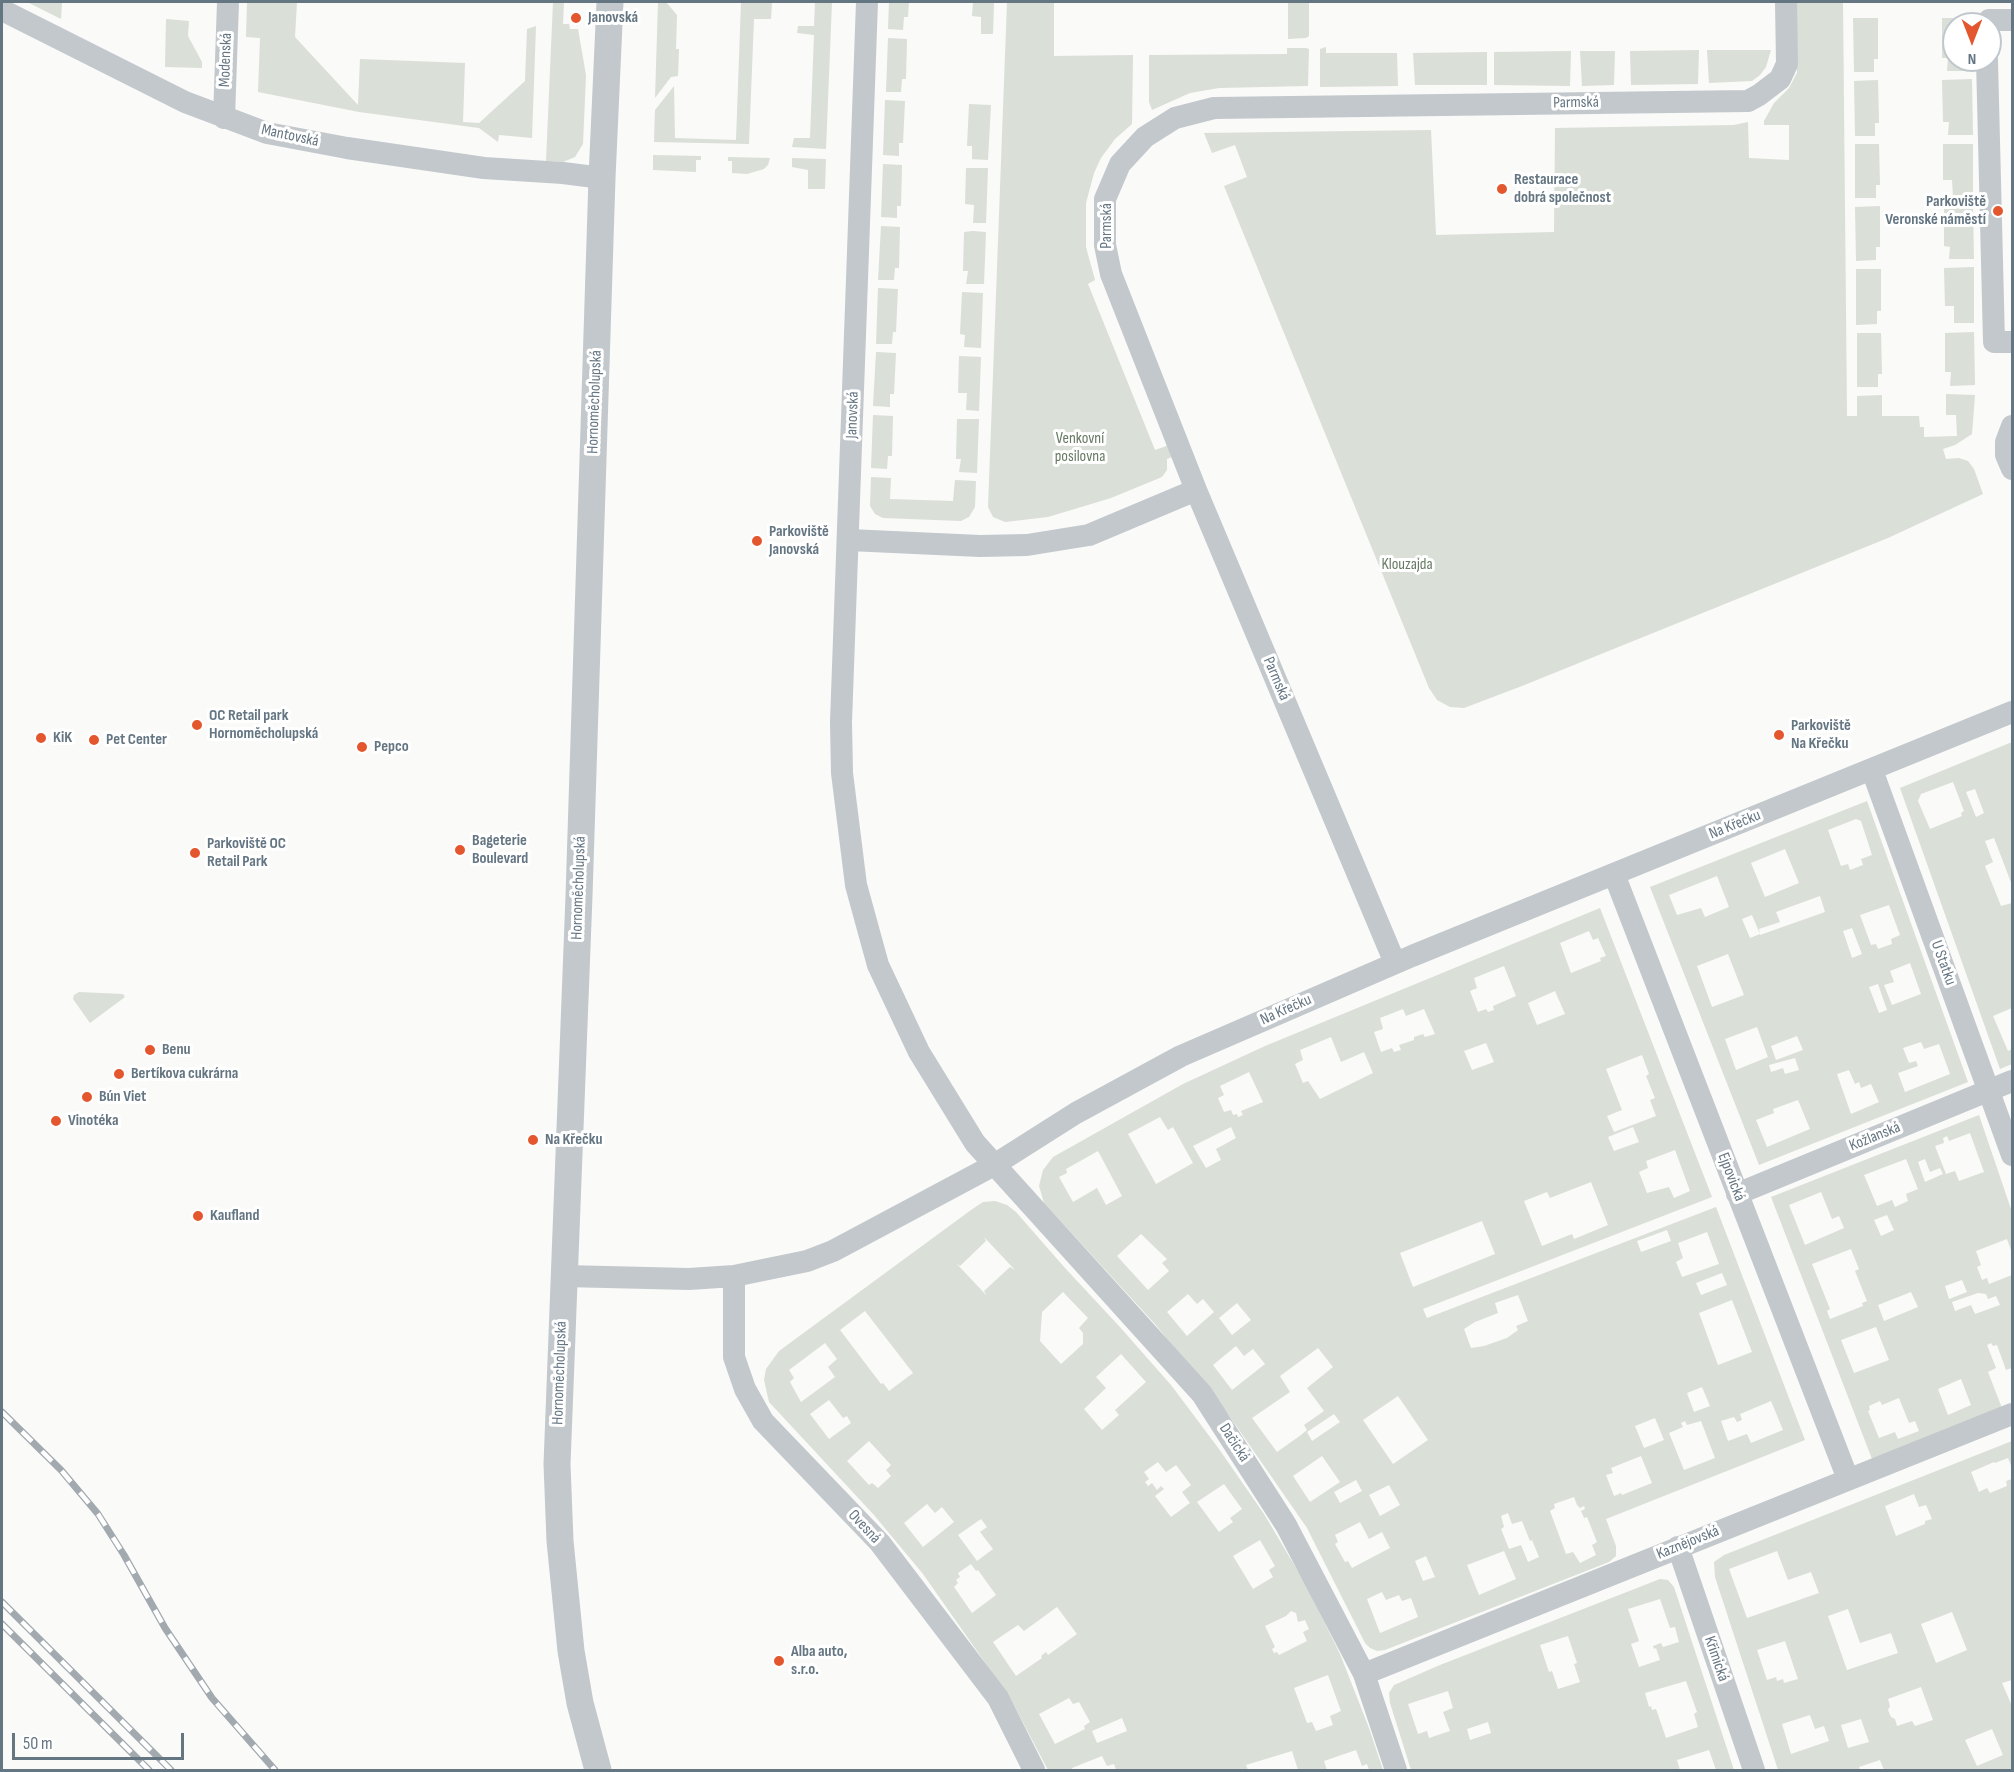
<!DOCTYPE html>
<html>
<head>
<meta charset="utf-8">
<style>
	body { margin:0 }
	#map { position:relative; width:2014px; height:1772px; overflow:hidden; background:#fafaf8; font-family:"Sofia Sans Condensed",sans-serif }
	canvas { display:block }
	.frame { position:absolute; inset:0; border:3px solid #657683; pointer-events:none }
	.north { position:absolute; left:1942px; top:12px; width:60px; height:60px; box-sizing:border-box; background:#fff; border:2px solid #c1c8cd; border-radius:50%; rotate:180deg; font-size:16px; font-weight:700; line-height:24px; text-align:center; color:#657683 }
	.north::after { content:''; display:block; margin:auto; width:21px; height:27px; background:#e4572e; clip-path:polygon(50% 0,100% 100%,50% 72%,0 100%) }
	.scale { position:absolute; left:12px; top:1733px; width:172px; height:27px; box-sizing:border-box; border:3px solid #657683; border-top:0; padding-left:8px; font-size:18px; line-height:21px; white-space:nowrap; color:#657683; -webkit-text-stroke:4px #fff; paint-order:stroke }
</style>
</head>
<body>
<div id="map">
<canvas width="2014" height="1772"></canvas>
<div class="frame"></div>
<div class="north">N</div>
<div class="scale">50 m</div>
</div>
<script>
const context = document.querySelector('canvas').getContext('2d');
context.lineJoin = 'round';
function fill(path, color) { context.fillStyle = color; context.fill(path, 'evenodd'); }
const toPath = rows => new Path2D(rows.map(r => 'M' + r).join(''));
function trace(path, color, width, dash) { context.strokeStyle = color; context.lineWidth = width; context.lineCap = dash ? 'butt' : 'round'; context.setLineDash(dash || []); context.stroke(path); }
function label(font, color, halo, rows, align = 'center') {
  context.font = font + ' "Sofia Sans Condensed",sans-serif'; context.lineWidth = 6; context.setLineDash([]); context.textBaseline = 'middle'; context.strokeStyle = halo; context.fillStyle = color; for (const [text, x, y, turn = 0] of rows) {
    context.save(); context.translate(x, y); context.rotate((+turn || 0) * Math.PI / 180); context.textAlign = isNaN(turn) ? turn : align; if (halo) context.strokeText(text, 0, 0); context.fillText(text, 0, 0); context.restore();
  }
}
const green = toPath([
	[27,2,62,2,61,19],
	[247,2,297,2,295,37,358,105,360,59,465,63,463,122,479,123,525,81,527,29,536,26,532,138,499,135,498,142,479,128,359,112,258,92,260,38,246,37],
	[553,2,564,2,563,24,569,24,570,29,578,29,586,75,583,144,575,157,563,162,546,161],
	[658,2,666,2,677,15,676,49,679,49,678,76,671,77,655,98],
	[741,2,772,2,771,19,754,19,749,144,654,142,655,110,674,86,675,138,736,140],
	[815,2,832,2,826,149,792,147,794,138,810,138,814,35,797,33,798,26,814,26],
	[889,2,909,2,908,17,904,17,903,30,888,29],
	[973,2,994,2,993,34,981,34,981,17,972,16],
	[1007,2,1054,2,1054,56,1133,55,1132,124,1115,139,1101,158,1094,173,1086,203,1086,247,1095,280,1088,284,1155,450,1172,444,1177,455,1167,459,1167,470,1162,477,1111,498,1048,517,1005,522,993,517,988,507],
	[1288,2,1309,2,1309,36,1306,38,1288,39],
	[1797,2,1843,2,1847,416,1857,416,1857,396,1882,395,1882,416,1919,416,1920,427,1924,427,1924,437,1957,436,1956,415,1946,415,1946,394,1975,395,1972,434,1955,445,1943,449,1946,459,1959,458,1968,461,1974,469,1983,494,1888,538,1522,686,1464,708,1450,707,1437,700,1429,688,1224,186,1247,177,1235,145,1212,153,1204,133,1431,130,1436,235,1554,232,1555,128,1734,125,1748,122,1749,158,1789,160,1789,125,1764,125,1764,121,1774,103,1789,88,1797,73],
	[1853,18,1878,18,1878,59,1874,59,1874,72,1854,72],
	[1942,18,1971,18,1971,24,1954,24,1954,60,1972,60,1972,71,1947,71,1948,58,1942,58],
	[166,19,189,21,188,36,202,62,202,68,165,67],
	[888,38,907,39,906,79,902,79,901,92,886,92],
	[1326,47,1326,53,1397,53,1398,86,1320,87,1320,49],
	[1287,48,1306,48,1309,49,1308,86,1219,88,1190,93,1152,110,1149,102,1149,55,1287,54],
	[1699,50,1698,84,1631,85,1630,51],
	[1707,50,1771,50,1766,67,1760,75,1752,81,1709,83],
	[1571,51,1570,86,1494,85,1494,52],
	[1580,51,1615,51,1614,85,1582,86],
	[1487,52,1487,85,1415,85,1413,53],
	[1972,79,1973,135,1948,135,1949,122,1943,122,1942,80],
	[1878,80,1879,123,1875,123,1875,136,1855,136,1854,81],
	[885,100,905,101,903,143,899,143,899,156,883,155],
	[969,104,991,105,988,160,970,159,972,159,972,146,967,146],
	[1855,144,1879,144,1880,185,1876,185,1876,198,1855,198],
	[1943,144,1973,144,1973,197,1953,197,1952,180,1943,180],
	[653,155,701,156,701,160,696,160,696,172,653,170],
	[728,157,770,158,768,165,764,169,747,174,732,173,732,161,728,161],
	[792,158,826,159,825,189,808,189,808,170,792,167],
	[883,164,902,165,901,206,897,206,897,218,881,217],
	[966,168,988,168,986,223,973,223,974,205,965,204],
	[1880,206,1880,247,1876,247,1876,260,1856,261,1855,207],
	[1973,206,1974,259,1949,259,1950,247,1944,246,1944,207],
	[881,226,900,227,899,268,895,268,894,280,878,280],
	[973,231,986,232,984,284,966,284,968,271,963,271,964,232],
	[1974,267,1974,323,1954,323,1954,306,1945,306,1944,268],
	[1856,269,1881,269,1881,311,1877,311,1877,324,1856,325],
	[878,288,898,289,896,332,893,332,892,344,876,344],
	[962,292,983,293,981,348,964,347,965,335,960,334],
	[1974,332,1975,385,1950,386,1951,372,1945,372,1945,333],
	[1857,333,1881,333,1882,374,1878,374,1878,387,1857,387],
	[876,352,896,353,894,394,890,394,890,407,873,406],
	[959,356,981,357,979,411,966,410,967,393,958,393],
	[873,415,893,416,892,456,888,456,887,469,871,468],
	[957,419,979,419,977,473,959,472,961,459,956,459],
	[871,477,891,478,890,499,953,501,955,480,976,481,975,507,969,517,961,521,883,518,875,514,870,506],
	[2012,742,2012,885,1994,838,1985,841,1993,862,1985,866,2001,906,2012,903,2012,1008,1993,1016,2008,1051,2012,1049,2012,1064,2000,1069,1900,788],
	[1953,782,1964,811,1961,813,1962,816,1930,829,1918,801,1921,794],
	[1975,789,1984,813,1976,817,1966,792],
	[1867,801,1968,1082,1759,1165,1650,887],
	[1856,819,1861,821,1872,855,1861,859,1863,865,1850,870,1848,864,1841,866,1828,830],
	[1785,849,1799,883,1765,897,1751,863],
	[1717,876,1729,907,1705,917,1701,908,1677,915,1669,895],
	[1820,896,1825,912,1760,935,1759,929,1780,922,1776,912],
	[1889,905,1900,935,1891,939,1892,944,1878,949,1876,944,1871,945,1860,915],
	[1752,915,1760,934,1750,938,1742,919],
	[1852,928,1862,954,1852,958,1843,931],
	[1728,954,1744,995,1712,1007,1697,966],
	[1910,963,1921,994,1892,1005,1884,985,1894,982,1890,971],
	[1878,984,1887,1010,1879,1013,1869,987],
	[1757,1027,1768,1057,1736,1070,1725,1039],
	[1797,1036,1803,1050,1776,1060,1771,1046],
	[1921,1042,1924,1049,1939,1044,1950,1074,1905,1092,1898,1073,1918,1066,1916,1061,1909,1063,1903,1048],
	[1795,1058,1799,1070,1785,1074,1783,1068,1771,1072,1769,1065],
	[1849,1070,1855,1084,1859,1082,1861,1088,1871,1084,1879,1102,1851,1114,1837,1074],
	[1798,1100,1810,1129,1767,1147,1756,1120,1774,1113,1773,1109],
	[1600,908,1712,1197,1423,1309,1427,1318,1716,1207,1805,1440,1606,1519,1616,1546,1616,1556,1609,1562,1385,1650,1377,1651,1370,1648,1365,1643,1307,1528,1228,1414,1155,1324,1044,1203,1039,1186,1043,1170,1053,1157,1183,1084,1265,1046],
	[1589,931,1593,940,1598,938,1606,956,1600,958,1601,961,1571,973,1560,943],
	[1504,966,1516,996,1493,1006,1494,1010,1488,1012,1486,1009,1478,1012,1470,991,1477,988,1474,978],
	[1555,991,1565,1014,1537,1025,1528,1003],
	[1403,1009,1406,1016,1424,1009,1435,1034,1425,1037,1423,1034,1414,1037,1414,1040,1399,1045,1401,1050,1394,1052,1392,1048,1381,1052,1374,1032,1383,1029,1380,1018],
	[1331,1037,1341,1062,1364,1052,1373,1073,1320,1099,1308,1081,1303,1083,1295,1064,1303,1060,1300,1050],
	[1486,1043,1494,1062,1472,1070,1464,1051],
	[1642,1055,1649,1074,1646,1076,1655,1098,1650,1100,1656,1116,1614,1132,1607,1116,1622,1110,1606,1069],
	[1249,1072,1263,1102,1241,1111,1243,1115,1238,1117,1237,1114,1233,1115,1231,1110,1224,1112,1218,1098,1224,1095,1220,1086],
	[1160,1117,1168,1130,1173,1127,1193,1163,1156,1184,1128,1134],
	[1231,1127,1236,1138,1216,1149,1221,1160,1206,1168,1193,1146],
	[1633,1127,1639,1142,1614,1151,1608,1137],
	[1675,1150,1690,1191,1674,1198,1669,1187,1647,1193,1639,1172,1648,1168,1646,1161],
	[1098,1151,1122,1196,1106,1205,1097,1188,1073,1202,1059,1177,1067,1173,1066,1169],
	[1591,1182,1608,1225,1574,1239,1572,1234,1542,1246,1524,1201,1547,1192,1550,1198],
	[1482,1221,1495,1254,1413,1287,1400,1253],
	[1667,1230,1671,1241,1641,1252,1637,1241],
	[1707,1232,1719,1264,1682,1277,1676,1262,1683,1258,1678,1243],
	[1141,1234,1167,1259,1162,1263,1169,1271,1148,1290,1117,1256],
	[1722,1273,1727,1285,1701,1295,1696,1283],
	[1188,1294,1197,1304,1203,1299,1214,1312,1187,1336,1167,1312],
	[1518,1295,1528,1321,1516,1326,1518,1330,1507,1338,1484,1346,1471,1348,1464,1329,1475,1322,1498,1313,1495,1303],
	[1732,1300,1752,1352,1718,1365,1699,1313],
	[1237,1303,1251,1320,1232,1335,1219,1318],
	[1236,1346,1244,1356,1253,1349,1265,1364,1232,1390,1213,1365],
	[1318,1348,1333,1367,1307,1388,1324,1411,1304,1425,1307,1430,1301,1435,1277,1452,1252,1418,1290,1392,1280,1376],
	[1702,1387,1710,1406,1694,1412,1687,1393],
	[1398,1396,1428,1440,1393,1464,1363,1420],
	[1771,1401,1783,1430,1751,1443,1747,1434,1728,1441,1721,1421,1734,1417,1737,1422,1735,1423,1742,1420,1740,1414],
	[1334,1414,1340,1422,1312,1441,1307,1432],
	[1655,1418,1664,1440,1644,1448,1635,1426],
	[1685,1421,1687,1425,1701,1421,1715,1458,1684,1470,1669,1433,1683,1427,1681,1423],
	[1322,1456,1340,1482,1310,1502,1293,1476],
	[1641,1456,1652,1483,1622,1495,1621,1493,1614,1496,1606,1475,1613,1473,1611,1468],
	[1356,1480,1362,1491,1340,1503,1334,1492],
	[1389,1485,1400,1505,1380,1516,1369,1495],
	[1574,1497,1577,1505,1580,1508,1584,1506,1585,1509,1581,1511,1584,1518,1587,1517,1597,1542,1592,1545,1596,1555,1580,1563,1573,1552,1566,1554,1550,1511,1555,1508,1554,1504],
	[1508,1513,1512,1524,1522,1521,1530,1541,1532,1540,1539,1557,1528,1562,1521,1545,1509,1549,1501,1529,1504,1527,1501,1516],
	[1360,1522,1369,1539,1382,1532,1390,1548,1352,1568,1348,1561,1345,1562,1335,1544,1338,1542,1335,1535],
	[1504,1551,1516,1579,1479,1595,1467,1565],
	[1426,1556,1435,1577,1423,1581,1415,1561],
	[1382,1592,1386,1600,1399,1595,1402,1601,1411,1598,1418,1617,1380,1633,1367,1599],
	[79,992,123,994,125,997,90,1023,73,999,74,995],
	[1979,1115,2012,1212,2012,1253,2007,1239,1976,1251,1981,1265,1977,1267,1982,1280,1987,1278,1989,1284,2012,1275,2012,1368,2006,1370,1997,1345,1993,1346,1991,1343,1987,1345,1996,1368,1988,1372,2002,1408,1872,1459,1771,1197],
	[1970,1133,1984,1172,1959,1181,1955,1171,1946,1174,1935,1146,1944,1143,1943,1138,1947,1136,1949,1141],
	[1906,1159,1918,1189,1906,1194,1908,1201,1895,1207,1892,1200,1877,1206,1864,1175],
	[1925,1159,1930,1172,1940,1168,1943,1174,1925,1182,1918,1162],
	[1821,1192,1832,1219,1839,1216,1844,1228,1805,1245,1789,1205],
	[1887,1215,1894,1230,1881,1236,1874,1220],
	[1851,1249,1859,1269,1855,1271,1867,1301,1862,1303,1863,1306,1830,1319,1827,1311,1830,1309,1812,1264],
	[1962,1280,1967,1292,1949,1299,1945,1286],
	[1911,1292,1918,1307,1884,1321,1878,1305],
	[1978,1293,1986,1294,1988,1299,1996,1296,2000,1305,1975,1314,1971,1305,1955,1311,1952,1302],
	[1876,1327,1889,1360,1854,1373,1841,1340],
	[1961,1379,1971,1405,1948,1415,1938,1389],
	[1899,1398,1909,1423,1915,1421,1919,1431,1898,1439,1895,1432,1879,1438,1868,1411,1870,1410,1869,1406,1880,1401,1882,1405],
	[995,1201,1007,1205,1016,1212,1065,1268,1119,1326,1171,1385,1219,1449,1264,1514,1305,1583,1340,1654,1369,1728,1383,1770,1369,1770,1367,1764,1362,1766,1356,1750,1324,1761,1327,1770,1298,1770,1292,1751,1246,1765,1248,1770,1116,1770,1114,1764,1107,1766,1102,1756,1072,1768,1072,1770,1048,1770,1010,1698,923,1574,874,1515,769,1402,764,1380,766,1369,779,1351,971,1210,983,1202],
	[984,1237,1015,1270,1010,1267,984,1291,987,1296,956,1263,960,1266,986,1241],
	[1063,1292,1088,1318,1079,1328,1083,1333,1083,1344,1061,1364,1040,1341,1042,1312],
	[865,1311,913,1373,889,1391,883,1383,881,1384,840,1330],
	[825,1343,837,1359,828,1367,835,1377,801,1402,790,1382,794,1378,789,1370],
	[1121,1354,1146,1382,1115,1410,1119,1415,1102,1430,1084,1409,1106,1388,1096,1377],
	[829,1400,843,1418,847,1416,851,1423,829,1439,810,1414],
	[869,1441,891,1465,886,1470,891,1476,878,1488,872,1483,869,1485,847,1461],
	[1158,1462,1166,1472,1176,1465,1191,1485,1182,1492,1190,1503,1171,1517,1155,1496,1164,1489,1161,1486,1157,1490,1152,1483,1148,1486,1145,1482,1149,1479,1144,1472],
	[1224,1484,1242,1509,1230,1518,1233,1522,1219,1532,1197,1502],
	[927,1504,935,1513,942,1507,954,1522,923,1547,904,1523],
	[981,1519,987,1527,980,1532,993,1549,977,1561,958,1535],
	[1260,1540,1275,1566,1269,1570,1273,1577,1253,1589,1233,1556],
	[971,1564,976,1571,978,1570,996,1595,972,1613,954,1587,958,1583,956,1580,960,1577,958,1573],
	[1057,1607,1077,1634,1048,1655,1046,1652,1041,1656,1042,1658,1016,1676,993,1642,1018,1625,1024,1631],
	[1291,1611,1296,1613,1298,1622,1305,1620,1309,1629,1303,1632,1307,1641,1279,1655,1277,1652,1274,1653,1272,1649,1275,1647,1265,1626,1286,1616],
	[1328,1675,1341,1711,1330,1716,1333,1725,1316,1731,1312,1722,1307,1723,1294,1688],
	[1069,1698,1073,1704,1079,1702,1090,1722,1084,1726,1085,1729,1055,1744,1039,1714],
	[1122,1718,1127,1731,1097,1743,1092,1731],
	[2012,1441,2012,1468,2008,1458,1995,1463,1994,1462,1971,1472,1979,1492,1987,1488,1990,1493,2007,1486,2006,1481,2012,1479,2012,1680,2002,1683,2012,1706,2012,1770,1884,1770,1880,1760,1859,1767,1860,1770,1778,1770,1715,1577,1714,1562,1724,1555],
	[1914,1494,1919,1507,1926,1505,1932,1519,1925,1521,1925,1524,1896,1536,1885,1506],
	[1777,1551,1788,1580,1811,1572,1819,1593,1747,1618,1729,1569],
	[1848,1609,1860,1643,1891,1633,1898,1653,1847,1670,1828,1616],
	[1952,1612,1967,1650,1936,1663,1921,1624],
	[1785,1641,1798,1679,1784,1683,1783,1679,1777,1681,1776,1677,1767,1680,1757,1650],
	[1921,1687,1933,1720,1915,1726,1912,1721,1897,1726,1895,1719,1891,1717,1888,1710,1890,1706,1888,1699],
	[1810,1715,1815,1729,1824,1726,1829,1741,1791,1754,1782,1724],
	[1861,1719,1869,1742,1848,1748,1841,1725],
	[1992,1729,2003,1755,1977,1766,1965,1740],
	[1660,1579,1668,1580,1674,1587,1734,1770,1716,1770,1709,1750,1677,1760,1680,1770,1411,1770,1390,1703,1389,1693,1394,1685,1440,1665],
	[1660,1599,1670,1628,1675,1627,1679,1642,1663,1647,1661,1643,1653,1646,1654,1649,1656,1648,1660,1660,1639,1667,1631,1644,1639,1641,1628,1609],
	[1568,1636,1577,1663,1574,1664,1580,1682,1558,1689,1552,1671,1549,1672,1540,1645],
	[1686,1681,1697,1712,1694,1714,1698,1727,1666,1738,1656,1709,1652,1710,1651,1706,1649,1707,1645,1693],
	[1448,1691,1453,1708,1443,1712,1450,1731,1429,1738,1427,1731,1418,1734,1408,1704],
	[1488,1722,1491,1733,1470,1740,1467,1729]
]);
const minor = toPath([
	[867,2,841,722,842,773,856,885,878,965,919,1052,975,1143,1202,1394,1286,1525,1364,1674,1396,1770],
	[2,10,185,102,267,133,347,148,484,168,563,173,602,178],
	[1989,20,2012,20],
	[1987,60,1994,342,2012,342],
	[224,118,228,2],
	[2012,426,2006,442,2006,455,2012,469],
	[849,540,980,546,1027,545,1089,535,1196,490],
	[1872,770,2012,1155],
	[1614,874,1848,1479],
	[1395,963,1196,490,1111,274,1105,245,1105,199,1120,164,1145,137,1175,118,1214,108,1748,101,1759,95,1780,79,1787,64,1786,2],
	[1737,1194,2012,1081],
	[565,1276,689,1279,734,1276,807,1261,833,1251,994,1165,1076,1113,1181,1056,1412,956,2012,712],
	[734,1276,734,1357,745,1389,763,1421,880,1543,998,1698,1034,1770],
	[1678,1547,1754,1770],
	[1364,1674,2012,1414]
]);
const tertiary = toPath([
	[598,1770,580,1703,571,1651,560,1541,557,1464,579,896,602,178,610,2]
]);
const rail = toPath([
	[2,1412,61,1470,98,1514,124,1555,165,1628,212,1698,275,1770],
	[2,1602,171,1770],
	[2,1624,149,1770]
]);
const markers = [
	[576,18,6,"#e4572e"],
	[1502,189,6,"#e4572e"],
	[1998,211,6,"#e4572e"],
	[757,541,6,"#e4572e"],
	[197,725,6,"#e4572e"],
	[1779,735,6,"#e4572e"],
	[41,738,6,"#e4572e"],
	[94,740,6,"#e4572e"],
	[362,747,6,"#e4572e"],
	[460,850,6,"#e4572e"],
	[195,853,6,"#e4572e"],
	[150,1050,6,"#e4572e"],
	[119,1074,6,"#e4572e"],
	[87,1097,6,"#e4572e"],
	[56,1121,6,"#e4572e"],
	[533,1140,6,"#e4572e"],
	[198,1216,6,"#e4572e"],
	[779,1661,6,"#e4572e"]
];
const poiNames = [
	["Janovská",588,18],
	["Restaurace",1514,180],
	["dobrá společnost",1514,198],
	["Parkoviště",1986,202,"right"],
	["Veronské náměstí",1986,220,"right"],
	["Parkoviště",769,532],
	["Janovská",769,550],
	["OC Retail park",209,716],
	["Hornoměcholupská",209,734],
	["Parkoviště",1791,726],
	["Na Křečku",1791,744],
	["KiK",53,738],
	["Pet Center",106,740],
	["Pepco",374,747],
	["Bageterie",472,841],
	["Boulevard",472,859],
	["Parkoviště OC",207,844],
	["Retail Park",207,862],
	["Benu",162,1050],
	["Bertíkova cukrárna",131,1074],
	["Bún Viet",99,1097],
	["Vinotéka",68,1121],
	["Na Křečku",545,1140],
	["Kaufland",210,1216],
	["Alba auto,",791,1652],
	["s.r.o.",791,1670]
];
const streetNames = [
	["Modenská",226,60,-88],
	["Parmská",1576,103,-1],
	["Mantovská",290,136,12],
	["Parmská",1107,226,-90],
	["Hornoměcholupská",595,402,-88],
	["Janovská",853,415,-88],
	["Parmská",1276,679,67],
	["Na Křečku",1735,825,-22],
	["Hornoměcholupská",579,888,-88],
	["U Statku",1943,963,70],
	["Na Křečku",1286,1010,-24],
	["Kožlanská",1875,1137,-22],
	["Ejpovická",1731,1177,69],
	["Hornoměcholupská",560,1373,-88],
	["Dačická",1234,1443,57],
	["Ovesná",864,1527,47],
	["Kaznějovská",1688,1543,-22],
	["Křimická",1716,1659,71]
];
const parkNames = [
	["Venkovní",1080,439],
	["posilovna",1080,457],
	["Klouzajda",1407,565]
];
fill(green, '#dadfd7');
trace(minor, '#c3c8cc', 22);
trace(tertiary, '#c3c8cc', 27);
trace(rail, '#a2aab0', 7);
trace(rail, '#fff', 4.5, [14]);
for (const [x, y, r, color] of markers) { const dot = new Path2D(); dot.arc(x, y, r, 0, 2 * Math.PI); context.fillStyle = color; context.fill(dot); trace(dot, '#fff', 2); }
label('bold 16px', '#657683', '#fff', poiNames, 'left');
label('16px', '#657683', '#fff', streetNames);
label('16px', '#687a64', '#fff', parkNames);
</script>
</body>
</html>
